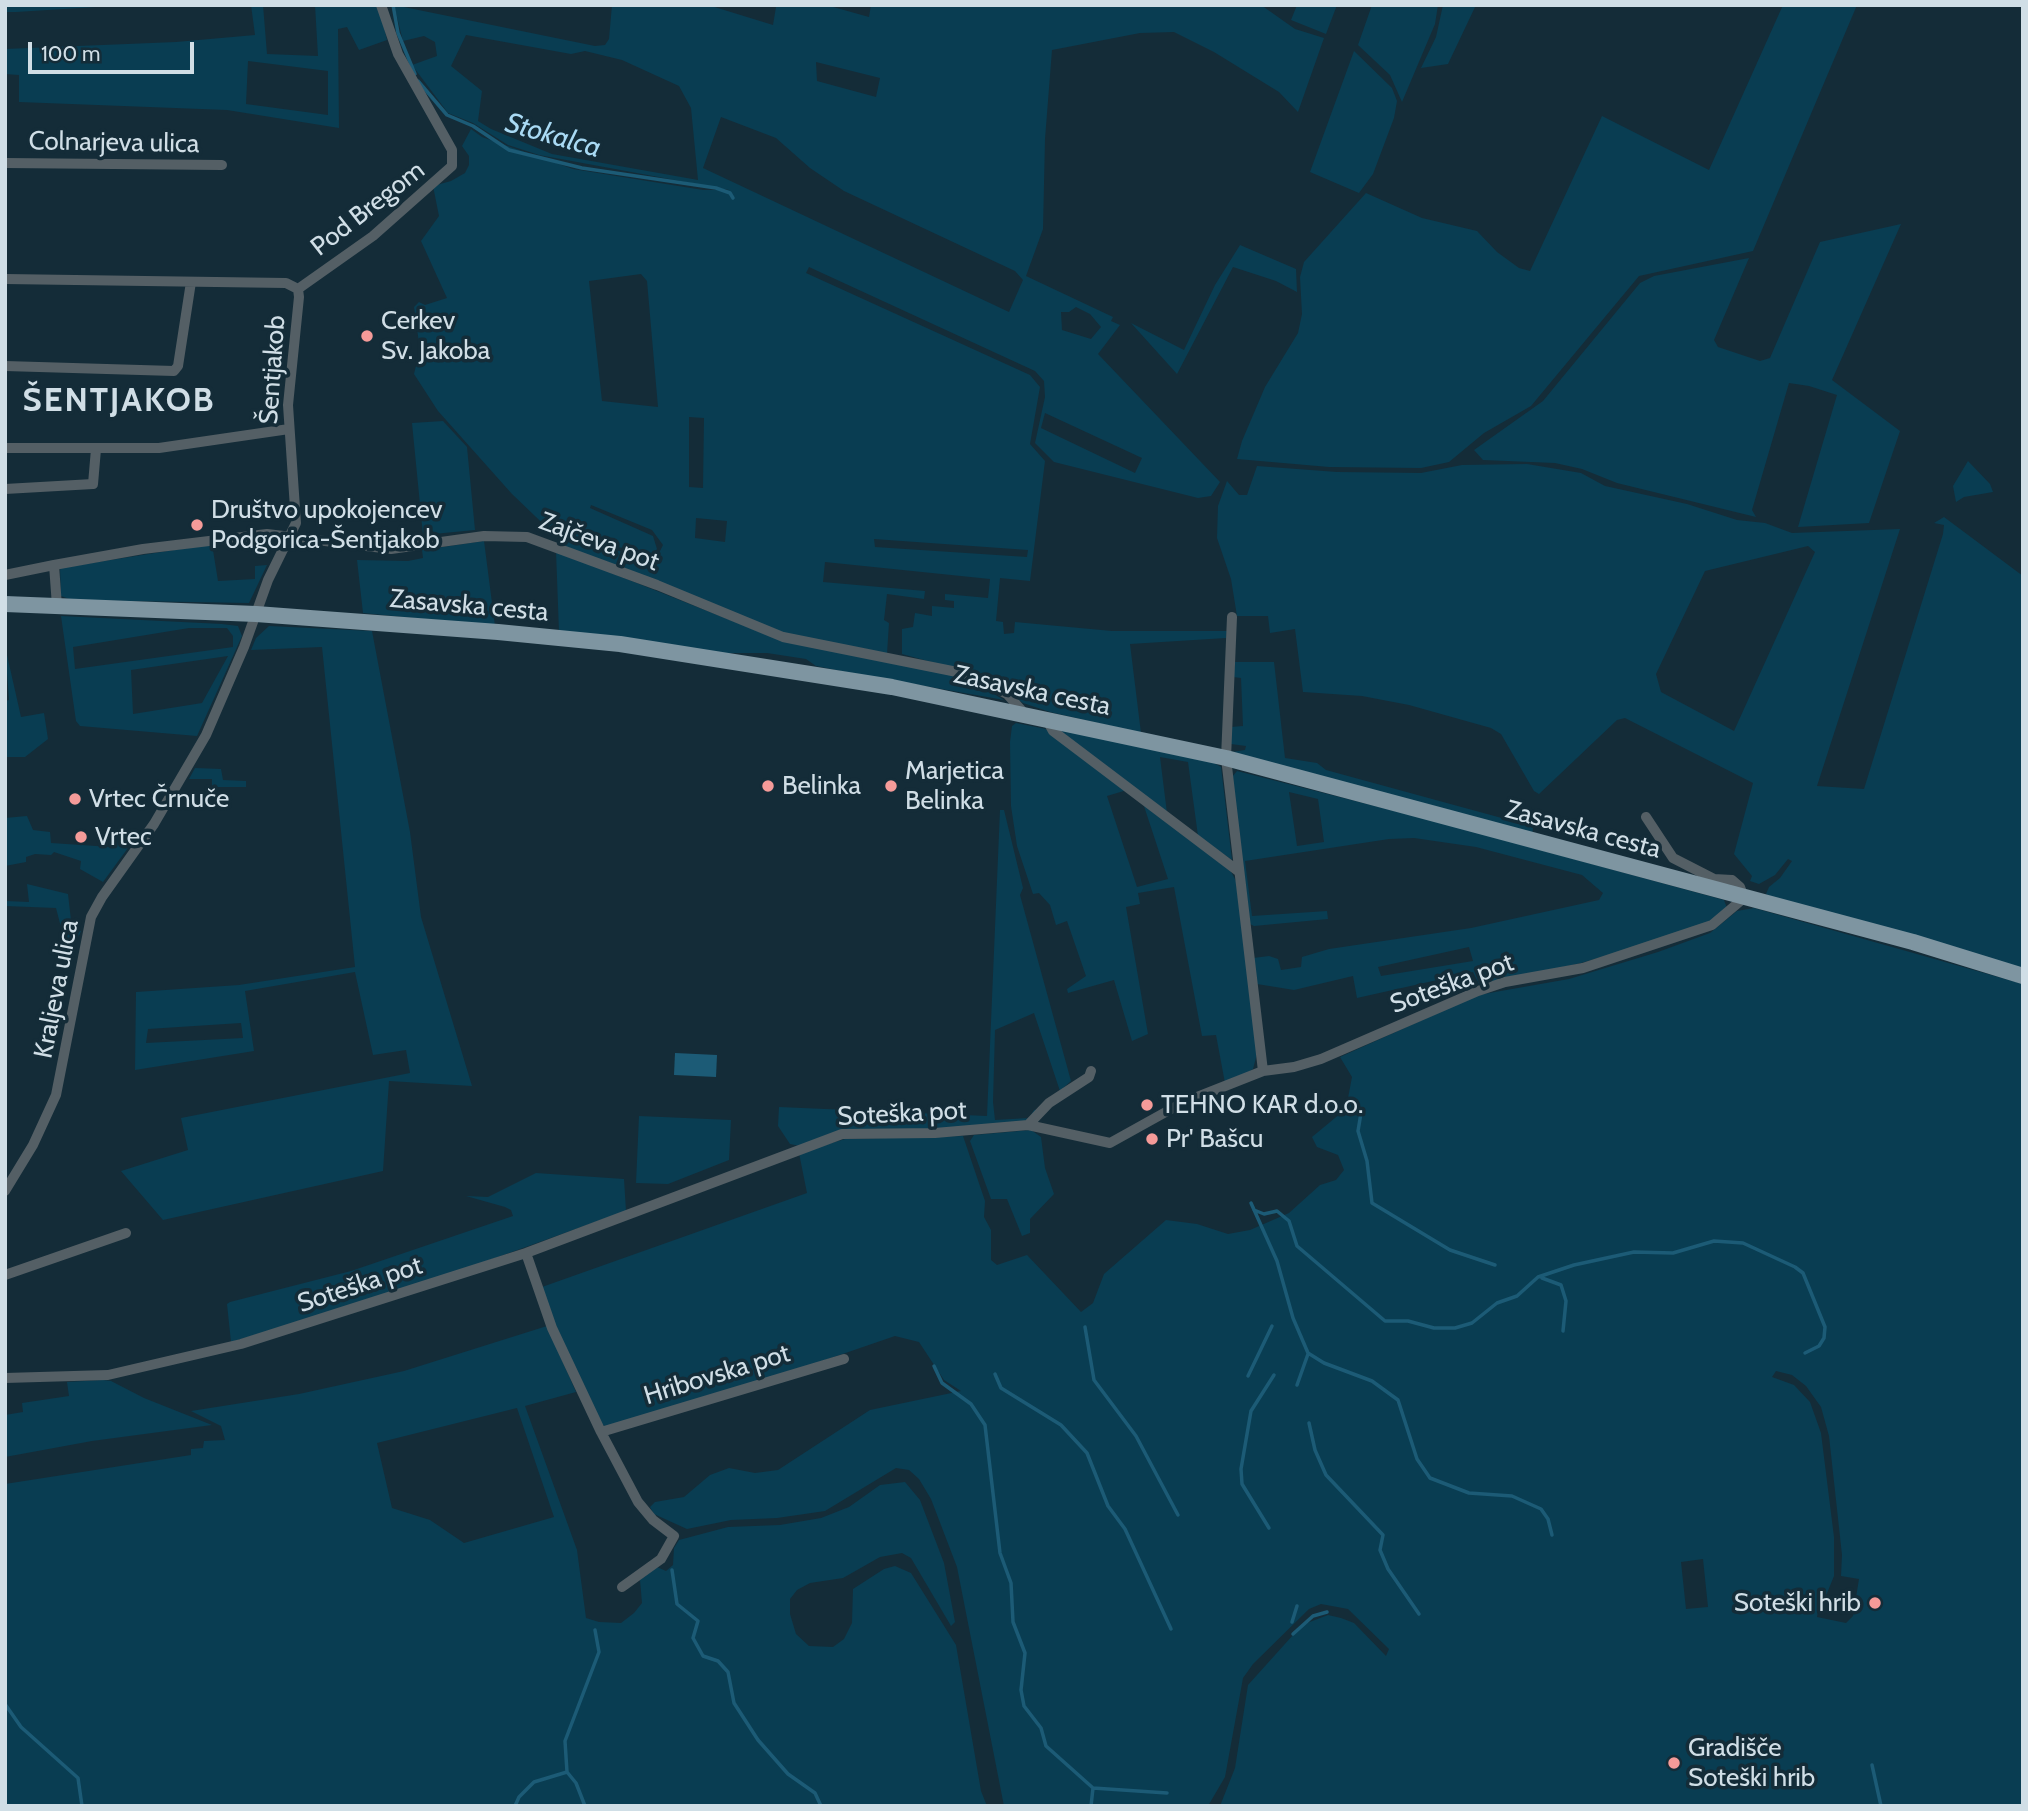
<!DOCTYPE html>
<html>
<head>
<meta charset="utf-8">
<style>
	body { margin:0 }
	#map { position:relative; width:2028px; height:1811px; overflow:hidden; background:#142c38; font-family:Cabin,sans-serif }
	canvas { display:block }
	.frame { position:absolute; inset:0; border:7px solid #d0dee6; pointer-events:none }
	.scale { position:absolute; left:28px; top:42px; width:166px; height:32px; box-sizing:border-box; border:4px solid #d0dee6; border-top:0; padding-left:9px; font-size:21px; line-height:24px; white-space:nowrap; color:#d0dee6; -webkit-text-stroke:5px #142c38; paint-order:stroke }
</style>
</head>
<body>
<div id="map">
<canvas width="2028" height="1811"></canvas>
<div class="frame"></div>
<div class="scale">100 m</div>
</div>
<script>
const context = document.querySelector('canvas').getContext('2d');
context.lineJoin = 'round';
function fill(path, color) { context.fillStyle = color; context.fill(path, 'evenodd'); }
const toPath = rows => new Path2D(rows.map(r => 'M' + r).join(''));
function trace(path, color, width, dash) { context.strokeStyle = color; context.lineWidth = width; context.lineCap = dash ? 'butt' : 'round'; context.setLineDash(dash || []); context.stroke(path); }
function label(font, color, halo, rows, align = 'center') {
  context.font = font + ' Cabin,sans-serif'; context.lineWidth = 7; context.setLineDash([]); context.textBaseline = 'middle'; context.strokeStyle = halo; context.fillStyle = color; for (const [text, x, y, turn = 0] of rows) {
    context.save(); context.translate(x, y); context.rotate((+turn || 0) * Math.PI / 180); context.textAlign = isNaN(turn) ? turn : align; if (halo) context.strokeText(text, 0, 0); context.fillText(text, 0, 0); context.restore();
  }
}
const green = toPath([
	[5,5,128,5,16,12,5,12],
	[251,5,263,5,267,54,318,56,315,5,379,5,387,40,359,50,347,27,338,29,339,128,227,110,19,102,19,75,5,74,5,49,176,42,255,35],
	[248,61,328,71,328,115,246,104],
	[394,5,595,46,605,45,609,39,612,5,708,5,773,25,776,7,772,5,826,5,869,17,871,5,1261,5,1295,29,1324,38,1298,112,1279,92,1214,52,1174,32,1140,33,1052,50,1045,139,1043,229,1026,276,1113,317,1111,321,1120,325,1098,354,1220,482,1211,496,1198,498,1054,462,1035,443,1045,397,1044,381,1035,371,809,267,806,273,1030,375,1040,387,1030,444,1045,461,1030,581,1000,578,996,621,1003,622,1004,634,1014,633,1015,622,1112,631,1227,631,1226,638,1130,644,1141,733,1050,712,1023,703,986,677,902,654,902,629,913,627,915,613,932,616,932,606,954,608,954,601,945,600,945,594,988,598,990,579,825,562,823,582,925,591,924,599,887,594,884,620,889,623,887,654,789,635,562,545,564,542,582,543,656,559,663,545,652,530,591,505,590,508,653,536,657,549,652,555,580,538,559,539,512,494,438,411,414,374,420,350,414,307,419,302,425,305,447,298,421,241,439,216,433,186,451,181,465,173,469,165,469,156,462,146,471,129,482,137,573,169,703,190,729,190,539,155,508,145,473,123,448,113,412,65,437,56,435,42,424,36,403,41],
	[466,35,571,54,585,51,622,60,679,86,691,108,698,180,552,154,491,129,478,121,482,91,451,66],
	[816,62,880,78,876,97,817,81],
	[721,117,776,138,810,168,844,191,1015,271,1023,280,1009,312,703,168],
	[641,274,647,281,658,407,602,401,589,281],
	[1076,307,1090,314,1101,327,1091,339,1062,330,1061,312,1069,312],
	[1045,413,1142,458,1135,473,1041,428],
	[689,417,704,418,703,488,689,487],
	[696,518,727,521,725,542,695,538],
	[874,539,1028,550,1027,557,875,547],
	[1297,5,1337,5,1326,34,1291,20],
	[1372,5,1438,5,1435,24,1402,102,1390,75,1358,45],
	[1443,5,1476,5,1448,64,1421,68,1436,37],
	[1783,5,1857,5,1753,251,1639,276,1531,406,1484,433,1449,462,1421,468,1329,467,1237,459,1242,441,1265,387,1298,333,1302,314,1300,277,1304,262,1366,193,1422,218,1477,231,1497,252,1519,268,1530,271,1602,116,1709,170],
	[1354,51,1392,88,1397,101,1394,118,1373,174,1359,193,1310,172],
	[1901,224,1832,380,1900,431,1869,523,1798,527,1837,395,1809,386,1789,383,1752,510,1756,517,1617,483,1582,469,1555,463,1483,460,1474,450,1543,401,1640,283,1654,276,1749,258,1714,340,1718,347,1760,361,1770,358,1820,242],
	[1240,245,1296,269,1297,292,1276,281,1233,267,1177,374,1131,323,1184,350,1215,285],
	[443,421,467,447,475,530,423,535,412,423],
	[1968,461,1990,484,1993,492,1964,497,1956,502,1953,486],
	[1527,464,1581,473,1605,486,1687,504,1737,520,1765,523,1792,533,1900,529,1817,786,1864,789,1943,534,1944,525,1934,523,1944,517,2023,576,2023,971,1771,897,1766,894,1769,887,1780,878,1792,861,1788,859,1775,875,1759,884,1750,881,1752,876,1734,854,1753,783,1625,718,1617,720,1539,794,1534,791,1501,734,1491,728,1409,705,1362,696,1303,692,1295,629,1270,633,1268,616,1237,616,1231,579,1217,538,1218,506,1227,481,1239,495,1247,495,1257,466,1337,472,1421,473,1462,465],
	[1808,546,1815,552,1734,731,1661,692,1656,674,1705,571],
	[484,541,495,626,363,613,357,560,408,561,423,558,422,550],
	[212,544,218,581,255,579,255,566,267,565,249,603,72,600,61,596,60,568],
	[556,551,778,639,967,678,1004,700,851,673,816,666,806,659,767,653,723,653,559,632],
	[61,616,222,624,238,626,242,636,197,736,80,726,76,721],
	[189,628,227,628,233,636,233,647,75,669,73,647],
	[228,656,202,703,133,714,131,670],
	[269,626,372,631,410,832,421,917,472,1086,389,1081,383,1171,163,1220,121,1171,188,1150,181,1118,410,1073,406,1050,373,1055,355,972,245,991,254,1051,135,1070,136,992,239,985,355,967,322,647,251,650,256,638],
	[241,1023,243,1038,146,1043,148,1029],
	[5,646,21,717,44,713,48,739,25,757,5,757,5,701,9,700],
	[1235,662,1274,662,1285,758,1317,763,1326,770,1520,823,1535,816,1532,835,1232,752,1245,750,1246,746,1231,744,1231,727,1243,726,1241,678,1233,677],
	[1016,723,1046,729,1127,790,1107,796,1137,887,1168,879,1142,800,1229,868,1236,881,1258,1050,1253,1069,1244,1075,1225,1083,1216,1035,1202,1036,1174,887,1138,893,1140,904,1126,907,1148,1034,1132,1041,1114,980,1068,993,1067,989,1086,976,1067,921,1056,925,1050,905,1039,893,1033,894,1017,846,1011,806,1010,742,1012,726],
	[1061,730,1214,763,1221,767,1232,860,1198,836,1188,762,1160,757,1167,813,1061,734],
	[195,768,221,769,223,780,246,781,246,787,212,787,212,779,189,779],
	[1237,771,1438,822,1724,900,1727,908,1711,921,1659,940,1581,963,1480,986,1473,972,1357,998,1353,976,1294,990,1257,984,1253,958,1269,956,1278,959,1281,970,1301,967,1302,957,1329,949,1471,928,1599,900,1603,893,1582,875,1476,847,1414,838,1389,839,1245,861,1252,916,1327,911,1328,919,1254,926,1250,924,1232,777],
	[1289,792,1318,799,1324,842,1297,846],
	[1469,947,1473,961,1381,976,1378,967],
	[1000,810,1004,810,1023,888,1020,895,1071,1081,1060,1091,1034,1013,995,1030,993,1102,995,1120,1029,1118,1034,1110,1039,1109,1024,1122,932,1129,857,1129,800,1146,790,1144,778,1126,779,1107,987,1116],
	[27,816,33,830,50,832,51,843,111,847,112,835,136,837,103,882,80,869,81,861,54,852,51,855,35,854,26,857,26,862,5,866,5,818],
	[27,884,68,894,72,929,81,931,69,958,56,908,5,906,5,901,29,902],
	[1754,908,2023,984,2023,1806,1220,1806,1235,1768,1248,1685,1302,1625,1328,1615,1341,1618,1354,1623,1386,1656,1389,1649,1348,1609,1321,1604,1309,1609,1253,1664,1243,1678,1225,1777,1208,1806,1004,1806,957,1567,931,1499,919,1479,909,1470,896,1468,825,1511,777,1518,731,1520,687,1529,654,1514,650,1507,655,1502,684,1497,710,1475,729,1468,755,1473,778,1470,870,1410,961,1391,944,1380,919,1342,895,1336,764,1381,606,1427,600,1423,560,1338,542,1287,807,1193,799,1153,845,1139,963,1136,985,1201,984,1217,991,1230,991,1260,997,1265,1027,1255,1081,1312,1093,1303,1104,1274,1166,1220,1197,1224,1228,1234,1250,1230,1289,1213,1320,1185,1336,1180,1344,1170,1338,1155,1317,1147,1312,1137,1341,1113,1348,1098,1352,1077,1340,1057,1478,995,1569,979,1658,952,1710,933,1737,911],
	[1776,1371,1792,1375,1806,1386,1821,1407,1829,1436,1842,1555,1841,1576,1859,1579,1853,1616,1846,1623,1817,1617,1819,1604,1823,1603,1834,1576,1834,1537,1821,1433,1810,1402,1794,1385,1772,1377],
	[1703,1559,1708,1607,1686,1609,1681,1562],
	[639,1116,731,1120,729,1160,668,1184,636,1183],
	[1031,1130,1041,1137,1045,1168,1054,1194,1030,1219,1030,1233,1022,1236,1007,1199,991,1199,970,1141,974,1135],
	[536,1173,624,1179,626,1211,395,1294,231,1342,227,1304,230,1302,351,1271,513,1216,511,1210,505,1207,466,1196,488,1197],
	[547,1326,576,1392,525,1406,577,1550,586,1618,599,1622,621,1623,634,1613,642,1603,640,1580,657,1567,666,1571,673,1565,674,1548,679,1540,728,1527,780,1525,821,1518,849,1507,880,1485,905,1482,920,1500,944,1563,955,1622,951,1626,911,1558,902,1553,880,1557,843,1578,810,1583,797,1590,790,1599,790,1614,796,1634,809,1646,833,1647,844,1639,852,1623,853,1589,884,1569,895,1566,911,1573,956,1645,981,1791,987,1806,5,1806,5,1484,191,1455,191,1449,203,1448,204,1441,225,1440,221,1426,191,1411,299,1394,404,1371],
	[517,1408,554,1517,464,1543,430,1520,392,1508,377,1443],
	[103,1380,111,1381,144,1398,212,1425,92,1441,5,1457,5,1415,23,1412,22,1403,69,1396,67,1382]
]);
const water = toPath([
	[675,1053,717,1055,716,1077,674,1075]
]);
const stream = toPath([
	[393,5,398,33,415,74],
	[418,81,447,115,473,126,509,150,582,168,716,188,730,193,733,198],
	[1361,1113,1358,1131,1367,1161,1372,1203,1450,1250,1495,1265],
	[1251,1203,1277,1261,1293,1318,1308,1353,1324,1363,1372,1381,1398,1400,1417,1459,1430,1478,1469,1493,1512,1496,1541,1509,1548,1519,1552,1535],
	[1254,1210,1264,1214,1277,1211,1289,1221,1297,1246,1385,1321,1408,1321,1434,1328,1455,1328,1472,1323,1497,1303,1517,1296,1538,1277,1574,1265,1634,1252,1673,1253,1714,1241,1743,1243,1795,1267,1803,1273,1825,1327,1824,1338,1819,1346,1805,1353],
	[1542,1278,1561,1285,1566,1301,1563,1331],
	[1085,1327,1094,1380,1136,1436,1178,1515],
	[934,1366,942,1383,971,1404,985,1425,1000,1553,1011,1583,1013,1622,1025,1653,1021,1690,1024,1706,1041,1728,1046,1746,1093,1788,1167,1793],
	[995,1374,1001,1388,1061,1425,1087,1453,1108,1506,1125,1529,1171,1629],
	[1248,1376,1272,1326],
	[1297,1385,1308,1354],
	[1309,1423,1315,1450,1326,1475,1383,1535,1380,1550,1388,1569,1419,1614],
	[1269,1528,1242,1484,1241,1469,1251,1411,1274,1375],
	[672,1570,677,1604,698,1621,693,1638,703,1656,718,1661,728,1672,734,1703,758,1740,788,1774,815,1793,821,1806],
	[1292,1622,1297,1606],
	[1293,1634,1313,1616,1327,1612],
	[5,1704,21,1727,78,1778,82,1806],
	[1872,1765,1881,1806],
	[515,1806,519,1797,534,1782,567,1772],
	[585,1806,576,1783,567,1772,565,1741,599,1652,595,1630],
	[1091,1806,1093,1788]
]);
const street = toPath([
	[5,163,222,165],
	[5,279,286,283,298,289,299,297,288,405,296,523,268,580,244,647,206,735,154,824,102,897,91,917,56,1095,33,1145,5,1191],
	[298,289,373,236,452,166,452,150,398,54,381,5],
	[5,366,174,371,178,366,191,282],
	[5,448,159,448,289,429],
	[5,489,93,484,96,449],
	[5,575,54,565],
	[57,606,54,565,143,549,267,534,391,549,484,536,527,537,657,585,783,637,972,675,1007,694,1024,713],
	[1232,617,1226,758,1263,1071],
	[1047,720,1053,731,1238,871],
	[1028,1125,1049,1103,1089,1077,1091,1071],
	[526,1253,552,1328,601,1432,638,1502,653,1520,674,1536,661,1559,622,1587],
	[5,1275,126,1233],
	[5,1378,108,1375,241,1344,526,1253,842,1134,935,1133,1028,1125,1110,1143,1182,1103,1263,1071,1294,1067,1321,1059,1478,991,1505,982,1583,968,1712,925,1744,898,1740,887,1732,880,1714,879,1673,858,1646,817],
	[601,1432,844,1359]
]);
const primary = toPath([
	[5,604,256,614,498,632,620,644,892,687,1226,758,1913,942,2023,976]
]);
const markers = [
	[367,336,7,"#f59b99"],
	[197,525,7,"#f59b99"],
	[768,786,7,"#f59b99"],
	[891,786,7,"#f59b99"],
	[75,799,7,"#f59b99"],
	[81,837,7,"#f59b99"],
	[1147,1105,7,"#f59b99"],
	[1152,1139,7,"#f59b99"],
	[1875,1603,7,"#f59b99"],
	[1674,1763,7,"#f59b99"]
];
const streetNames = [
	["Colnarjeva ulica",114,143,1],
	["Pod Bregom",368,209,-38],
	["Šentjakob",273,370,-86],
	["Zajčeva pot",599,542,20],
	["Zasavska cesta",469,606,5],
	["Zasavska cesta",1032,691,12],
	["Zasavska cesta",1583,830,15],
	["Soteška pot",1452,984,-20],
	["Kraljeva ulica",57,989,-79],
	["Soteška pot",902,1114,-3],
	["Soteška pot",360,1285,-18],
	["Hribovska pot",717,1375,-17]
];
const poiNames = [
	["Cerkev",381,321],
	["Sv. Jakoba",381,351],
	["Društvo upokojencev",211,510],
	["Podgorica-Šentjakob",211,540],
	["Marjetica",905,771],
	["Belinka",905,801],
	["Belinka",782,786],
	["Vrtec Črnuče",89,799],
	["Vrtec",95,837],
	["TEHNO KAR d.o.o.",1161,1105],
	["Pr' Bašcu",1166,1139],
	["Soteški hrib",1861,1603,"right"],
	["Gradišče",1688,1748],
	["Soteški hrib",1688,1778]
];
const waterNames = [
	["Stokalca",553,136,16]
];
const districtNames = [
	["ŠENTJAKOB",119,401]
];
fill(green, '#093d52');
fill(water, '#1c5b76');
trace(stream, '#1c5b76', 3.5);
trace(street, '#545f65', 10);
trace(primary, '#7e95a1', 16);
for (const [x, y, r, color] of markers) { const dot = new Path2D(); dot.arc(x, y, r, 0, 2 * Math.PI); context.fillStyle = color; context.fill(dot); trace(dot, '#142c38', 2.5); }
label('26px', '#d0dee6', '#142c38', streetNames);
label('26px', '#d0dee6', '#142c38', poiNames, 'left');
label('italic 28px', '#a9daf4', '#142c38', waterNames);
context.letterSpacing = '2px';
label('bold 33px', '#d0dee6', '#142c38', districtNames);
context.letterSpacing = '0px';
</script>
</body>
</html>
